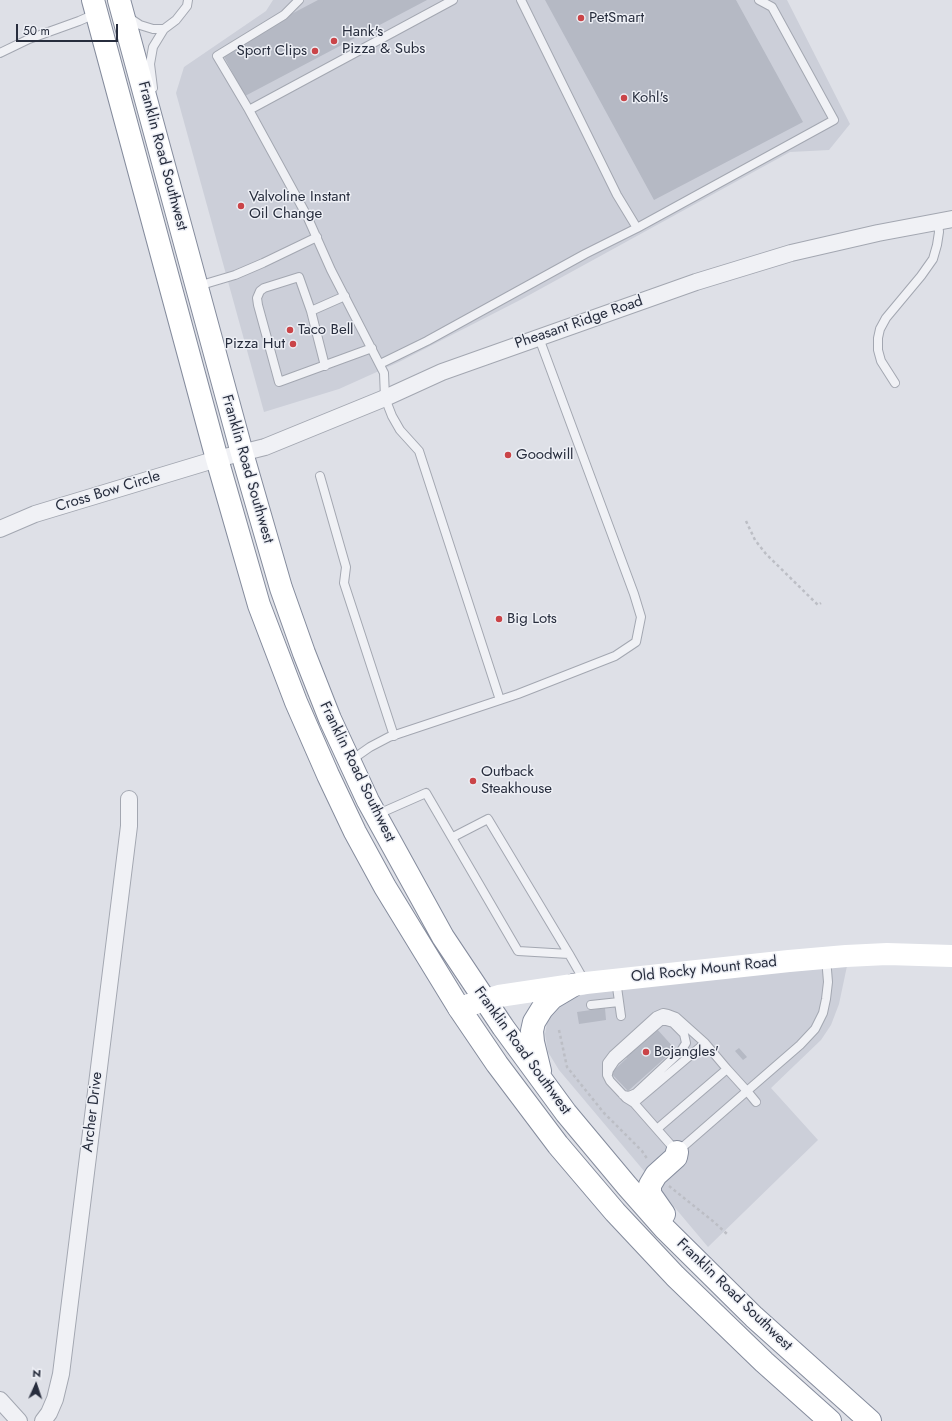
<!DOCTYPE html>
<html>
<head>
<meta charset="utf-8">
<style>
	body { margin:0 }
	#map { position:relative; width:952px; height:1421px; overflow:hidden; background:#dee0e7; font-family:Jost,sans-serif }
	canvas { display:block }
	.north { position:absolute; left:16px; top:1365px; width:40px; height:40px; -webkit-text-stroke:3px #edeff5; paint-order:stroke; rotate:3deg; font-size:11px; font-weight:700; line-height:16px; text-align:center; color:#272d3d }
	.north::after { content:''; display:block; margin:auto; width:14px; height:18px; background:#272d3d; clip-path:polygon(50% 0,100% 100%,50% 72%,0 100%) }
	.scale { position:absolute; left:16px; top:24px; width:102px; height:18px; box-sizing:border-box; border:2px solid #272d3d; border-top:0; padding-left:5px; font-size:12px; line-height:14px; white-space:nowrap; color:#272d3d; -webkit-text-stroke:3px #edeff5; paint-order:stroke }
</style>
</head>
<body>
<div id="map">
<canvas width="952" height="1421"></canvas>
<div class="north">N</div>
<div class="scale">50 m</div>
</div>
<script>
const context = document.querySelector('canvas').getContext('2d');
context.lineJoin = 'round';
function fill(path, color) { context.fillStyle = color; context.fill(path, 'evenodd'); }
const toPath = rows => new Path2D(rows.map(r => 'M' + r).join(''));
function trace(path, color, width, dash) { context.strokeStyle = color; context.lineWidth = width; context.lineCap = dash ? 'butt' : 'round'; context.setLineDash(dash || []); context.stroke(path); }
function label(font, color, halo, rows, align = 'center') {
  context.font = font + ' Jost,sans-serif'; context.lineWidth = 3; context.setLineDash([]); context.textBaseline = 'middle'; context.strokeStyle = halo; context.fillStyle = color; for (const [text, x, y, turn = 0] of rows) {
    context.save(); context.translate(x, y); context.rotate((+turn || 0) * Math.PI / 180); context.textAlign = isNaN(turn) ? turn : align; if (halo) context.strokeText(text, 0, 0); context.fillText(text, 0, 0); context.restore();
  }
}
const built = toPath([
	[273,0,787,0,850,124,829,150,790,152,522,299,399,362,339,389,264,412,176,93,184,67,266,11],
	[847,966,839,1004,831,1025,821,1040,771,1088,818,1140,708,1247,559,1070,548,1052,545,1034,547,1023,553,1012,569,999,603,989]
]);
const building = toPath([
	[318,0,427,0,245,96,221,51],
	[545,0,736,0,803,122,654,200],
	[605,1008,606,1020,579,1024,577,1012],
	[656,1028,675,1049,628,1091,611,1073,627,1058,625,1056,653,1034],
	[739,1048,747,1057,743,1060,735,1051]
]);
const path = toPath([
	[746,521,755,540,766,554,818,605,821,603],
	[559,1030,567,1067,604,1113,642,1151,648,1160],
	[669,1186,714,1222,727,1234]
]);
const lane = toPath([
	[453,0,249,110,307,216,331,270,384,373,385,398,392,416,400,430,419,451,500,700],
	[128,17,140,25,153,29,164,29],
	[0,53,29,39,79,21,95,14],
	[153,88,150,64,153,47,164,29,176,20,187,6,188,0],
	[249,110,217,56,284,15,299,0],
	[637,228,834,120,772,7,759,0],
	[198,286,235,275,263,263,317,237],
	[345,296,311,311,299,277,264,288,260,291,257,298,258,305,279,382,372,348],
	[311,311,325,366],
	[380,364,427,341,585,254,637,228,617,195,521,0],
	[895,383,881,361,878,350,878,338,880,329,886,318,921,276,933,259,937,245,939,232,938,222],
	[320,476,346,567,344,583,394,736],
	[350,761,370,747,389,737,518,694,615,656,636,642,641,617,634,594,539,338],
	[376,815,426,793,518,951,569,954,585,982],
	[453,837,488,819,569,954],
	[616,980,621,1016],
	[591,1005,619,1002],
	[608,1074,609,1070,615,1061,661,1021,666,1021,673,1023,684,1034,686,1043,681,1051,636,1093,629,1096,623,1095],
	[756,1102,747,1091,727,1069,705,1043,676,1017,668,1014,663,1013,656,1016,613,1055,607,1063,607,1075,610,1081,626,1098,634,1103,677,1152,747,1091,800,1045,815,1029,823,1013,826,999,828,982,826,958],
	[634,1103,705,1043],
	[657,1129,727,1069]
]);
const street = toPath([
	[0,529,35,514,217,459,265,447,385,398,442,372,696,282,791,253,878,233,952,219],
	[0,1400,19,1421],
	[43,1421,49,1413,55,1399,61,1374,129,826,129,799]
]);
const secondary = toPath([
	[459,1008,499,996,586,983,789,961,846,956,887,954,952,956]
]);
const highway = toPath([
	[93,0,217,459,259,605,296,702,328,775,355,832,385,887,459,1008,497,1064,558,1145,615,1212,675,1276,764,1362,830,1421],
	[119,0,242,453,281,588,304,653,330,719,368,801,443,937,503,1027,566,1113,627,1186,665,1229,754,1317,870,1421],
	[540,1071,533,1042,532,1031,534,1022,542,1009,552,998,574,985],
	[664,1214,650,1194,650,1185,656,1175,676,1157,677,1152]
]);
const markers = [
	[581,18,4,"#ca4448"],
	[334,41,4,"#ca4448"],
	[315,51,4,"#ca4448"],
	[624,98,4,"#ca4448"],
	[241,206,4,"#ca4448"],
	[290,330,4,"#ca4448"],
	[293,344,4,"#ca4448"],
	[508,455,4,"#ca4448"],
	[499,619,4,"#ca4448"],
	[473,781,4,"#ca4448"],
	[646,1052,4,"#ca4448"]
];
const poiNames = [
	["PetSmart",589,18],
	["Hank's",342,32],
	["Pizza & Subs",342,49],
	["Sport Clips",307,51,"right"],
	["Kohl's",632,98],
	["Valvoline Instant",249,197],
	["Oil Change",249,214],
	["Taco Bell",298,330],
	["Pizza Hut",285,344,"right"],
	["Goodwill",516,455],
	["Big Lots",507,619],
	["Outback",481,772],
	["Steakhouse",481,789],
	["Bojangles'",654,1052]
];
const streetNames = [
	["Franklin Road Southwest",162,156,75],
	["Pheasant Ridge Road",579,323,-19],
	["Franklin Road Southwest",247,469,74],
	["Cross Bow Circle",108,492,-17],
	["Franklin Road Southwest",357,772,64],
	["Old Rocky Mount Road",704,970,-6],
	["Franklin Road Southwest",522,1051,54],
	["Archer Drive",93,1112,-83],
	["Franklin Road Southwest",734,1295,44]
];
fill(built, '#cccfd9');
fill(building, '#b5b9c4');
trace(lane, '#a3a7b1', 10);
trace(street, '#a3a7b1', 18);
trace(highway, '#858c9d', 24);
trace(path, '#bcbec5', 2.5, [3, 3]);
trace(lane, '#f0f1f5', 8);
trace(street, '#f0f1f5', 16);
trace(secondary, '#fff', 22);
trace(highway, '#fff', 22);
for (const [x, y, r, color] of markers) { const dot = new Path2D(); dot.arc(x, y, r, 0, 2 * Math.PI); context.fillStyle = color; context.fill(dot); trace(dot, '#edeff5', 1.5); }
label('15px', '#272d3d', '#edeff5', poiNames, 'left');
label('15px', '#272d3d', '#edeff5', streetNames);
</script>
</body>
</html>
